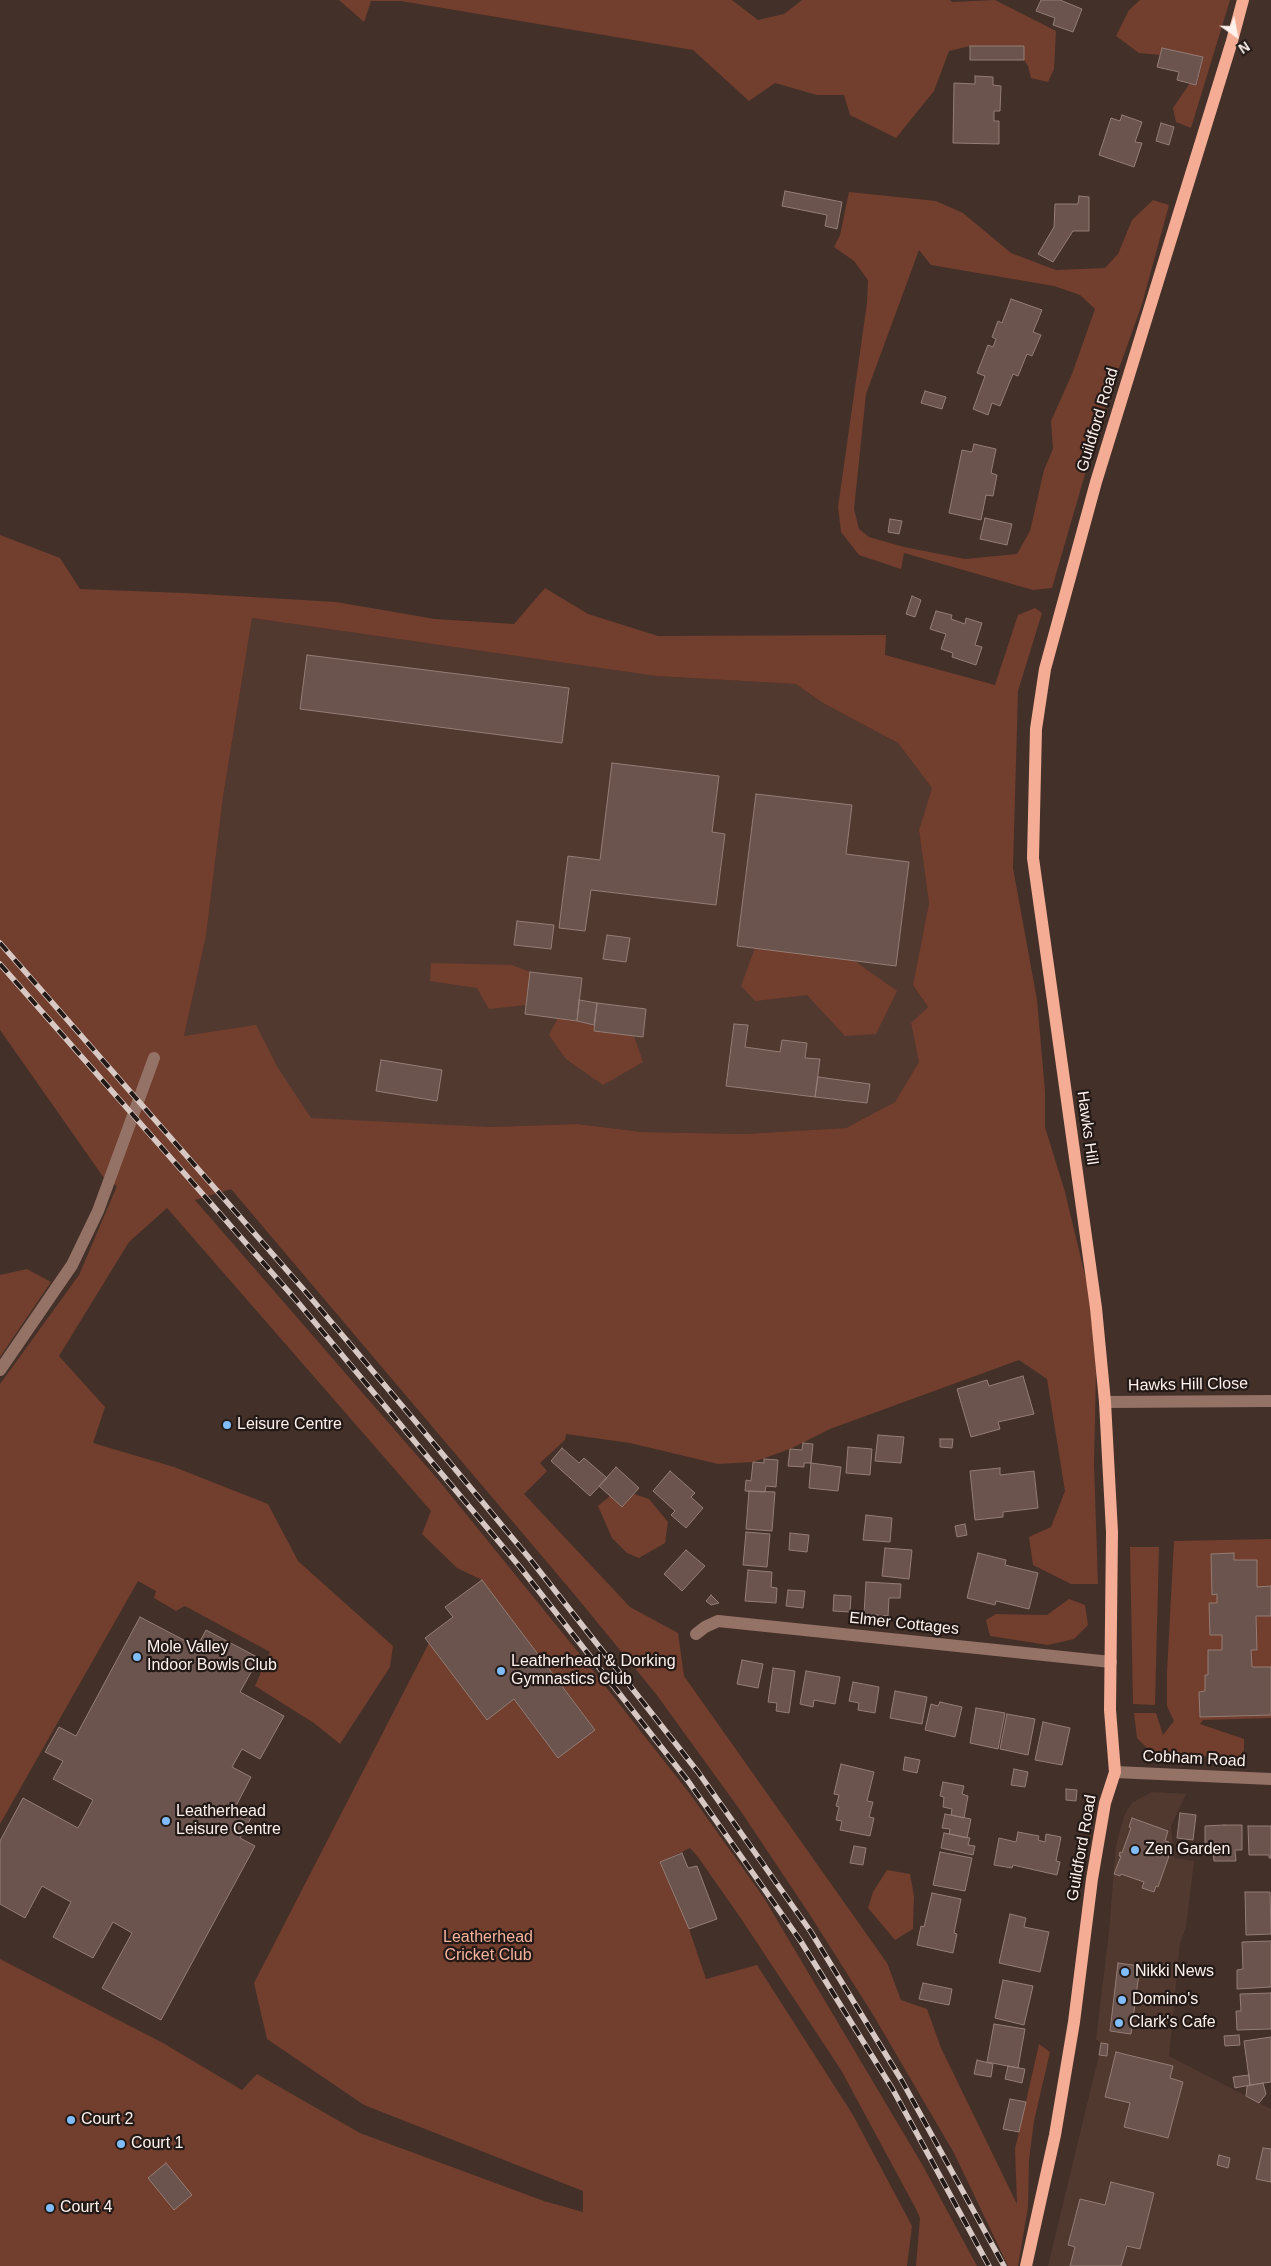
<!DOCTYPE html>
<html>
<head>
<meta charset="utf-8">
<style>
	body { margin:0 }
	#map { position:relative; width:1271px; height:2266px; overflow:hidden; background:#433029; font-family:Helvetica,sans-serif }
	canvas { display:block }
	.north { position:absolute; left:1211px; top:10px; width:50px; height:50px; -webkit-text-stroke:4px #231a17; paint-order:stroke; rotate:147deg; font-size:14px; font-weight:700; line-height:20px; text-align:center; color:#fef1ec }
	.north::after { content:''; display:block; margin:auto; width:18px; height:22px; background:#fef1ec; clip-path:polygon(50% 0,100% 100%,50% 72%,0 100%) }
</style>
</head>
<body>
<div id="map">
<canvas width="1271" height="2266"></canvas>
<div class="north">N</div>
</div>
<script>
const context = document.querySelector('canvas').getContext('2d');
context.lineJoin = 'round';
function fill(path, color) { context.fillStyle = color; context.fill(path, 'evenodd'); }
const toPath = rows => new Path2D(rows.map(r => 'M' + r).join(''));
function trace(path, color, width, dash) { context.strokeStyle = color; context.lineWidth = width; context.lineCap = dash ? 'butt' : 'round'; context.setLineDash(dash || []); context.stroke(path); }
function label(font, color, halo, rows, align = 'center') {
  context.font = font + ' Helvetica,sans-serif'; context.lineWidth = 4.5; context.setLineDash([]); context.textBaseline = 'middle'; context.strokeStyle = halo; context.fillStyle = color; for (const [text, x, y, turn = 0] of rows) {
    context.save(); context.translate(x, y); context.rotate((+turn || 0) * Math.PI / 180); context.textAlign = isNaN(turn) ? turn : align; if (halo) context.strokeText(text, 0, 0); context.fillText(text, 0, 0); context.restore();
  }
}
const built = toPath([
	[252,618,656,676,796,684,823,703,898,743,932,788,919,830,929,903,913,985,928,1007,911,1023,919,1062,895,1102,846,1128,744,1134,642,1132,577,1124,490,1127,468,1167,265,1169,184,1036,206,936,223,797],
	[1152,1792,1186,1794,1171,1826,1174,1858,1194,1861,1186,1927,1180,1943,1169,2056,1271,2109,1271,2266,1048,2266,1099,2055,1107,2056,1108,2044,1101,2043,1096,2039,1109,1932,1116,1845,1125,1814,1132,1803]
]);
const green = toPath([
	[339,0,732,0,758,20,784,14,802,0,950,0,952,2,995,0,1056,31,1054,69,1048,82,1031,78,1028,66,1024,60,1023,46,970,46,949,51,934,91,896,138,850,115,844,95,817,95,775,83,749,101,693,50,401,1,371,1,364,22],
	[1140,0,1230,0,1191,128,1176,122,1173,108,1190,83,1197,85,1203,58,1162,48,1160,55,1139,53,1116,36,1129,10],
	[849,192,936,201,963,213,1011,253,1056,270,1105,268,1118,254,1132,220,1153,200,1169,205,1142,304,1101,419,1052,588,1033,590,904,553,901,569,859,555,841,532,838,507,867,303,868,280,854,261,834,247,840,235],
	[919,250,931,265,1054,286,1080,295,1095,309,1072,374,1051,421,1053,449,1044,470,1030,531,1017,554,965,559,904,547,869,537,859,529,854,509,866,394],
	[0,535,60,558,80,589,184,593,336,602,435,619,514,624,545,588,588,614,658,636,886,635,885,655,995,685,1018,615,1035,608,1042,613,1018,691,1013,868,1037,1000,1045,1091,1045,1127,1065,1192,1089,1292,1096,1373,1094,1464,1098,1584,1071,1584,1033,1565,1029,1537,1051,1527,1065,1491,1047,1379,1019,1360,830,1429,790,1449,753,1462,718,1464,630,1443,566,1434,565,1440,540,1463,547,1471,524,1494,630,1607,678,1633,684,1676,887,1963,901,2000,927,2009,941,2048,1017,2204,1015,2149,1019,2132,1039,2044,1050,2052,1034,2121,1029,2160,1028,2207,1018,2266,1008,2266,954,2153,872,2013,810,1915,740,1810,656,1694,574,1594,231,1189,195,1200,440,1482,591,1668,690,1794,764,1898,923,2166,977,2266,916,2266,920,2218,916,2209,841,2070,742,1920,698,1857,690,1848,660,1862,689,1929,706,1979,757,1965,853,2115,912,2226,907,2266,0,2266,0,1959,163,2043,242,2090,257,2074,360,2133,544,2201,583,2212,583,2191,364,2105,267,2039,254,1983,429,1643,487,1720,514,1699,558,1758,595,1730,482,1580,457,1568,422,1534,431,1511,167,1208,129,1242,59,1356,105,1407,93,1443,174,1467,268,1504,298,1561,393,1646,390,1667,340,1744,314,1723,255,1686,270,1652,185,1606,176,1611,154,1598,156,1591,138,1581,0,1824,0,1384,79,1275,117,1186,104,1178,0,1030],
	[252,618,656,676,796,684,823,703,898,743,932,788,919,830,929,903,913,985,928,1007,911,1023,919,1062,895,1102,846,1128,744,1134,642,1132,577,1124,489,1127,311,1118,278,1068,256,1025,184,1036,206,936,223,797],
	[755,948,853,960,897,991,876,1034,845,1036,807,995,755,1001,741,986],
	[431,963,512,965,530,972,526,1005,489,1009,477,988,430,981],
	[558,1018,594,1025,594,1031,634,1036,643,1062,603,1085,566,1059,549,1035],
	[27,1269,51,1282,0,1357,0,1275],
	[634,1494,649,1499,668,1522,665,1543,639,1558,627,1553,612,1538,598,1506,610,1496,622,1507],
	[1271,1539,1271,1718,1203,1720,1200,1724,1244,1739,1244,1750,1237,1761,1202,1756,1193,1764,1156,1751,1154,1755,1137,1738,1134,1713,1156,1713,1163,1735,1174,1721,1167,1706,1167,1672,1174,1541],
	[1130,1547,1159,1547,1155,1705,1133,1704],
	[1069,1599,1085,1605,1088,1625,1074,1639,1048,1645,990,1636,986,1620,996,1614,1047,1615],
	[887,1870,910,1874,914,1896,913,1929,895,1940,868,1908,873,1892]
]);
const building = toPath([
	[1041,0,1060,0,1082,9,1073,32,1053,25,1055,18,1036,11,1041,0],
	[970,46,1024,46,1024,60,970,60,970,46],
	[1162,48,1203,57,1196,85,1177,80,1179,72,1157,67,1162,48],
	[975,76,993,77,993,85,1001,86,1000,111,994,111,994,121,999,121,999,144,953,143,954,83,975,84,975,76],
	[1122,115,1142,122,1135,142,1142,143,1134,167,1099,155,1111,118,1120,121,1122,115],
	[1161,123,1174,127,1169,145,1156,141,1161,123],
	[785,191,842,202,837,229,825,226,827,215,782,206,785,191],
	[1079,196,1089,197,1089,231,1073,231,1053,262,1038,254,1054,227,1055,204,1078,204,1079,196],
	[1011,299,1042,310,1033,332,1041,335,1032,356,1027,354,1018,376,1013,374,1000,406,992,403,988,415,973,409,985,376,977,373,988,345,993,347,996,339,992,337,998,321,1002,323,1011,299],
	[925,391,946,397,942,409,921,403,925,391],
	[974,444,996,449,991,473,997,475,993,496,986,495,981,520,949,513,962,450,972,452,974,444],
	[985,518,1012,524,1007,545,980,539,985,518],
	[890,519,902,521,899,534,888,532,890,519],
	[912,596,921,600,915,617,906,614,912,596],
	[936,611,952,615,951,619,965,624,966,618,982,623,975,645,982,647,976,665,952,657,953,653,941,649,946,634,930,629,936,611],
	[307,655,569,688,562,743,300,709,307,655],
	[612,763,719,776,712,832,725,834,716,905,591,890,585,931,559,928,568,856,600,860,612,763],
	[756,794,852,805,846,854,909,862,896,966,737,946,756,794],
	[517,921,554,925,551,949,514,945,517,921],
	[607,935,630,938,626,962,603,959,607,935],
	[530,972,582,978,577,1021,525,1014,530,972],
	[579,1000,597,1003,594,1025,577,1021,579,1000],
	[597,1003,646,1009,643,1037,594,1031,597,1003],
	[734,1024,748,1025,745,1047,780,1052,782,1040,807,1043,805,1058,820,1059,815,1097,726,1086,734,1024],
	[381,1060,442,1070,437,1101,376,1091,381,1060],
	[818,1077,870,1084,867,1103,815,1097,818,1077],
	[1023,1376,1034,1414,998,1422,1000,1429,971,1437,957,1389,987,1380,989,1386,1023,1376],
	[878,1435,904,1437,901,1463,875,1461,878,1435],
	[940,1439,953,1439,952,1448,940,1447,940,1439],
	[803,1443,813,1444,811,1463,804,1463,804,1467,788,1466,790,1449,802,1450,803,1443],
	[848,1447,872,1449,870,1475,846,1473,848,1447],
	[562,1448,579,1463,584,1458,607,1478,590,1496,551,1461,562,1448],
	[764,1459,778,1460,776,1487,766,1486,765,1492,745,1491,746,1480,751,1481,753,1462,764,1463,764,1459],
	[811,1463,841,1467,838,1491,809,1488,811,1463],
	[616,1467,639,1488,622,1507,599,1486,616,1467],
	[1000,1468,1000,1475,1034,1471,1038,1508,1003,1512,1003,1517,975,1520,970,1471,1000,1468],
	[670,1471,695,1493,691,1497,703,1508,686,1528,671,1515,675,1511,653,1491,670,1471],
	[749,1491,775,1492,772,1531,746,1529,749,1491],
	[866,1515,892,1518,890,1542,863,1540,866,1515],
	[965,1524,967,1535,957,1537,955,1526,965,1524],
	[746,1532,770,1534,767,1567,743,1565,746,1532],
	[790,1533,809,1535,807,1552,789,1550,790,1533],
	[885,1548,912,1550,909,1579,882,1576,885,1548],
	[686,1550,705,1566,682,1591,664,1574,686,1550],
	[978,1553,1006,1560,1005,1565,1038,1573,1029,1609,996,1601,995,1605,967,1598,978,1553],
	[1234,1553,1234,1560,1257,1560,1257,1587,1271,1586,1271,1616,1256,1616,1257,1650,1251,1650,1252,1667,1271,1667,1271,1715,1200,1717,1199,1692,1205,1691,1205,1675,1208,1675,1208,1650,1222,1650,1222,1635,1210,1635,1209,1603,1217,1603,1217,1594,1212,1595,1211,1554,1234,1553],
	[748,1570,772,1572,771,1587,777,1588,776,1603,745,1601,748,1570],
	[482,1580,595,1730,558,1758,514,1699,487,1720,425,1638,453,1617,445,1607,482,1580],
	[866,1582,901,1584,900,1598,889,1598,888,1616,864,1614,866,1582],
	[788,1590,805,1591,803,1608,786,1606,788,1590],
	[711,1595,719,1603,711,1605,706,1601,711,1595],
	[834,1595,851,1596,850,1612,833,1611,834,1595],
	[140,1617,197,1647,206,1630,259,1658,240,1692,284,1716,260,1759,242,1749,232,1767,251,1777,236,1806,253,1814,240,1838,255,1846,161,2020,102,1988,132,1933,113,1922,93,1958,53,1937,71,1902,42,1886,25,1918,0,1904,0,1841,23,1798,78,1828,93,1800,53,1779,63,1761,45,1752,59,1727,76,1736,140,1617],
	[742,1660,763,1664,758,1688,737,1684,742,1660],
	[773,1668,795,1671,789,1713,776,1711,777,1703,768,1702,773,1668],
	[806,1671,840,1677,835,1704,814,1700,813,1707,800,1704,806,1671],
	[853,1682,879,1687,875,1713,858,1710,859,1703,849,1701,853,1682],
	[895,1691,927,1697,922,1724,890,1718,895,1691],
	[940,1702,962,1707,955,1737,925,1730,931,1704,938,1706,940,1702],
	[976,1708,1005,1713,998,1749,970,1743,976,1708],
	[1007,1714,1035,1719,1028,1755,1000,1749,1007,1714],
	[1043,1722,1070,1728,1062,1765,1035,1760,1043,1722],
	[905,1757,920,1760,917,1773,903,1770,905,1757],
	[841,1764,874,1772,867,1801,873,1802,869,1817,874,1818,870,1836,840,1830,842,1821,836,1820,839,1807,836,1806,839,1795,834,1794,841,1764],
	[1014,1769,1028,1772,1025,1787,1011,1785,1014,1769],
	[943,1782,964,1786,962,1794,968,1796,964,1818,951,1815,952,1809,943,1807,944,1797,940,1796,943,1782],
	[1066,1789,1077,1790,1076,1801,1066,1800,1066,1789],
	[1180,1813,1196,1815,1193,1840,1177,1838,1180,1813],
	[945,1814,971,1819,967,1838,949,1834,950,1829,942,1828,945,1814],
	[1132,1818,1168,1831,1165,1841,1169,1842,1165,1854,1169,1856,1158,1887,1156,1886,1154,1892,1142,1888,1144,1882,1121,1874,1120,1876,1114,1874,1121,1856,1119,1856,1120,1852,1122,1853,1131,1828,1129,1827,1132,1818],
	[1224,1825,1242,1825,1242,1850,1235,1850,1236,1861,1214,1861,1213,1850,1205,1850,1205,1826,1224,1825],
	[1248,1826,1271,1826,1271,1858,1269,1858,1269,1855,1249,1855,1248,1826],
	[1018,1832,1039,1836,1038,1840,1045,1842,1046,1834,1061,1837,1056,1861,1060,1862,1057,1875,1013,1865,1012,1868,994,1865,999,1838,1016,1842,1018,1832],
	[944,1833,970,1838,968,1845,975,1846,973,1855,941,1848,944,1833],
	[854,1846,866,1848,863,1865,850,1863,854,1846],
	[940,1852,972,1858,965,1891,933,1885,940,1852],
	[682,1853,688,1868,697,1866,717,1919,689,1929,660,1862,682,1853],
	[1245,1892,1270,1892,1271,1934,1246,1935,1245,1892],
	[932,1893,961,1899,954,1933,957,1934,953,1953,917,1945,921,1926,924,1927,932,1893],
	[1010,1914,1026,1918,1024,1927,1049,1932,1040,1972,999,1963,1010,1914],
	[1271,1941,1271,1987,1237,1989,1237,1970,1243,1969,1242,1942,1271,1941],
	[1118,1963,1140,1966,1131,2034,1110,2031,1118,1963],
	[1003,1980,1033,1986,1024,2025,995,2018,1003,1980],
	[923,1983,952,1989,949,2005,919,1999,923,1983],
	[1271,1993,1271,2029,1237,2030,1236,2011,1241,2011,1240,1994,1271,1993],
	[994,2024,1025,2029,1018,2068,987,2062,994,2024],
	[1239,2035,1240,2045,1225,2046,1224,2036,1239,2035],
	[1271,2037,1271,2082,1250,2085,1244,2041,1271,2037],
	[1101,2043,1108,2044,1107,2056,1099,2055,1101,2043],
	[1116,2052,1173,2066,1170,2078,1183,2082,1168,2138,1124,2127,1130,2103,1105,2097,1116,2052],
	[977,2060,993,2064,991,2077,974,2074,977,2060],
	[1008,2066,1025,2069,1022,2083,1005,2079,1008,2066],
	[1249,2075,1250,2085,1235,2088,1233,2077,1249,2075],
	[1263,2083,1266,2094,1259,2103,1246,2096,1247,2086,1263,2083],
	[1010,2099,1026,2102,1019,2132,1003,2129,1010,2099],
	[1263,2148,1271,2149,1271,2182,1256,2179,1263,2148],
	[1219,2155,1230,2158,1228,2168,1217,2165,1219,2155],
	[166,2163,192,2195,174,2210,148,2178,166,2163],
	[1111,2182,1154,2193,1140,2249,1127,2246,1121,2266,1070,2266,1075,2247,1068,2245,1080,2199,1105,2205,1111,2182]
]);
const minor = toPath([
	[0,1370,72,1265,98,1211,154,1058],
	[1105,1402,1271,1401],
	[696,1634,705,1627,718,1621,1111,1662],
	[1115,1772,1271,1779]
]);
const major = toPath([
	[1026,2266,1055,2135,1074,2022,1092,1879,1105,1803,1115,1772,1110,1710,1112,1532,1105,1402,1096,1308,1033,858,1036,729,1045,669,1096,482,1232,41,1243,0]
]);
const rail = toPath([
	[0,943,305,1291,415,1421,530,1559,698,1772,811,1932,902,2081,1004,2266],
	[0,964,296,1300,405,1430,520,1567,688,1781,800,1940,892,2088,989,2266]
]);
const markers = [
	[227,1425,5,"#80bdfa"],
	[137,1657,5,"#80bdfa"],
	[501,1671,5,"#80bdfa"],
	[166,1821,5,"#80bdfa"],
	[1135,1850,5,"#80bdfa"],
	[1125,1972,5,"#80bdfa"],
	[1122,2000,5,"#80bdfa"],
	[1119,2023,5,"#80bdfa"],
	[71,2120,5,"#80bdfa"],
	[121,2144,5,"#80bdfa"],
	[50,2208,5,"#80bdfa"]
];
const streetNames = [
	["Guildford Road",1098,420,-73],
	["Hawks Hill",1087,1128,82],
	["Hawks Hill Close",1188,1385,-1],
	["Elmer Cottages",904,1624,6],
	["Cobham Road",1194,1759,3],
	["Guildford Road",1082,1848,-80]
];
const poiNames = [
	["Leisure Centre",237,1425],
	["Mole Valley",147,1648],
	["Indoor Bowls Club",147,1666],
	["Leatherhead & Dorking",511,1662],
	["Gymnastics Club",511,1680],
	["Leatherhead",176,1812],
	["Leisure Centre",176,1830],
	["Zen Garden",1145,1850],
	["Nikki News",1135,1972],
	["Domino's",1132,2000],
	["Clark's Cafe",1129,2023],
	["Court 2",81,2120],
	["Court 1",131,2144],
	["Court 4",60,2208]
];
const parkNames = [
	["Leatherhead",488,1938],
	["Cricket Club",488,1956]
];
fill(built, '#523930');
fill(green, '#723e2d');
fill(building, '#6a544d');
trace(building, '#947d75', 1);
trace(minor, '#957266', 12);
trace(major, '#f4ac94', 12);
trace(rail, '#d7c8c3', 5.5);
trace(rail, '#231a17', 4, [11]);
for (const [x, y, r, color] of markers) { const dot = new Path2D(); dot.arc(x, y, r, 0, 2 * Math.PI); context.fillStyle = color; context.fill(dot); trace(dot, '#231a17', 2); }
label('16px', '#fef1ec', '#231a17', streetNames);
label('16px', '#fef1ec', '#231a17', poiNames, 'left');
label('16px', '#f5b39e', '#231a17', parkNames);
</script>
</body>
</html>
